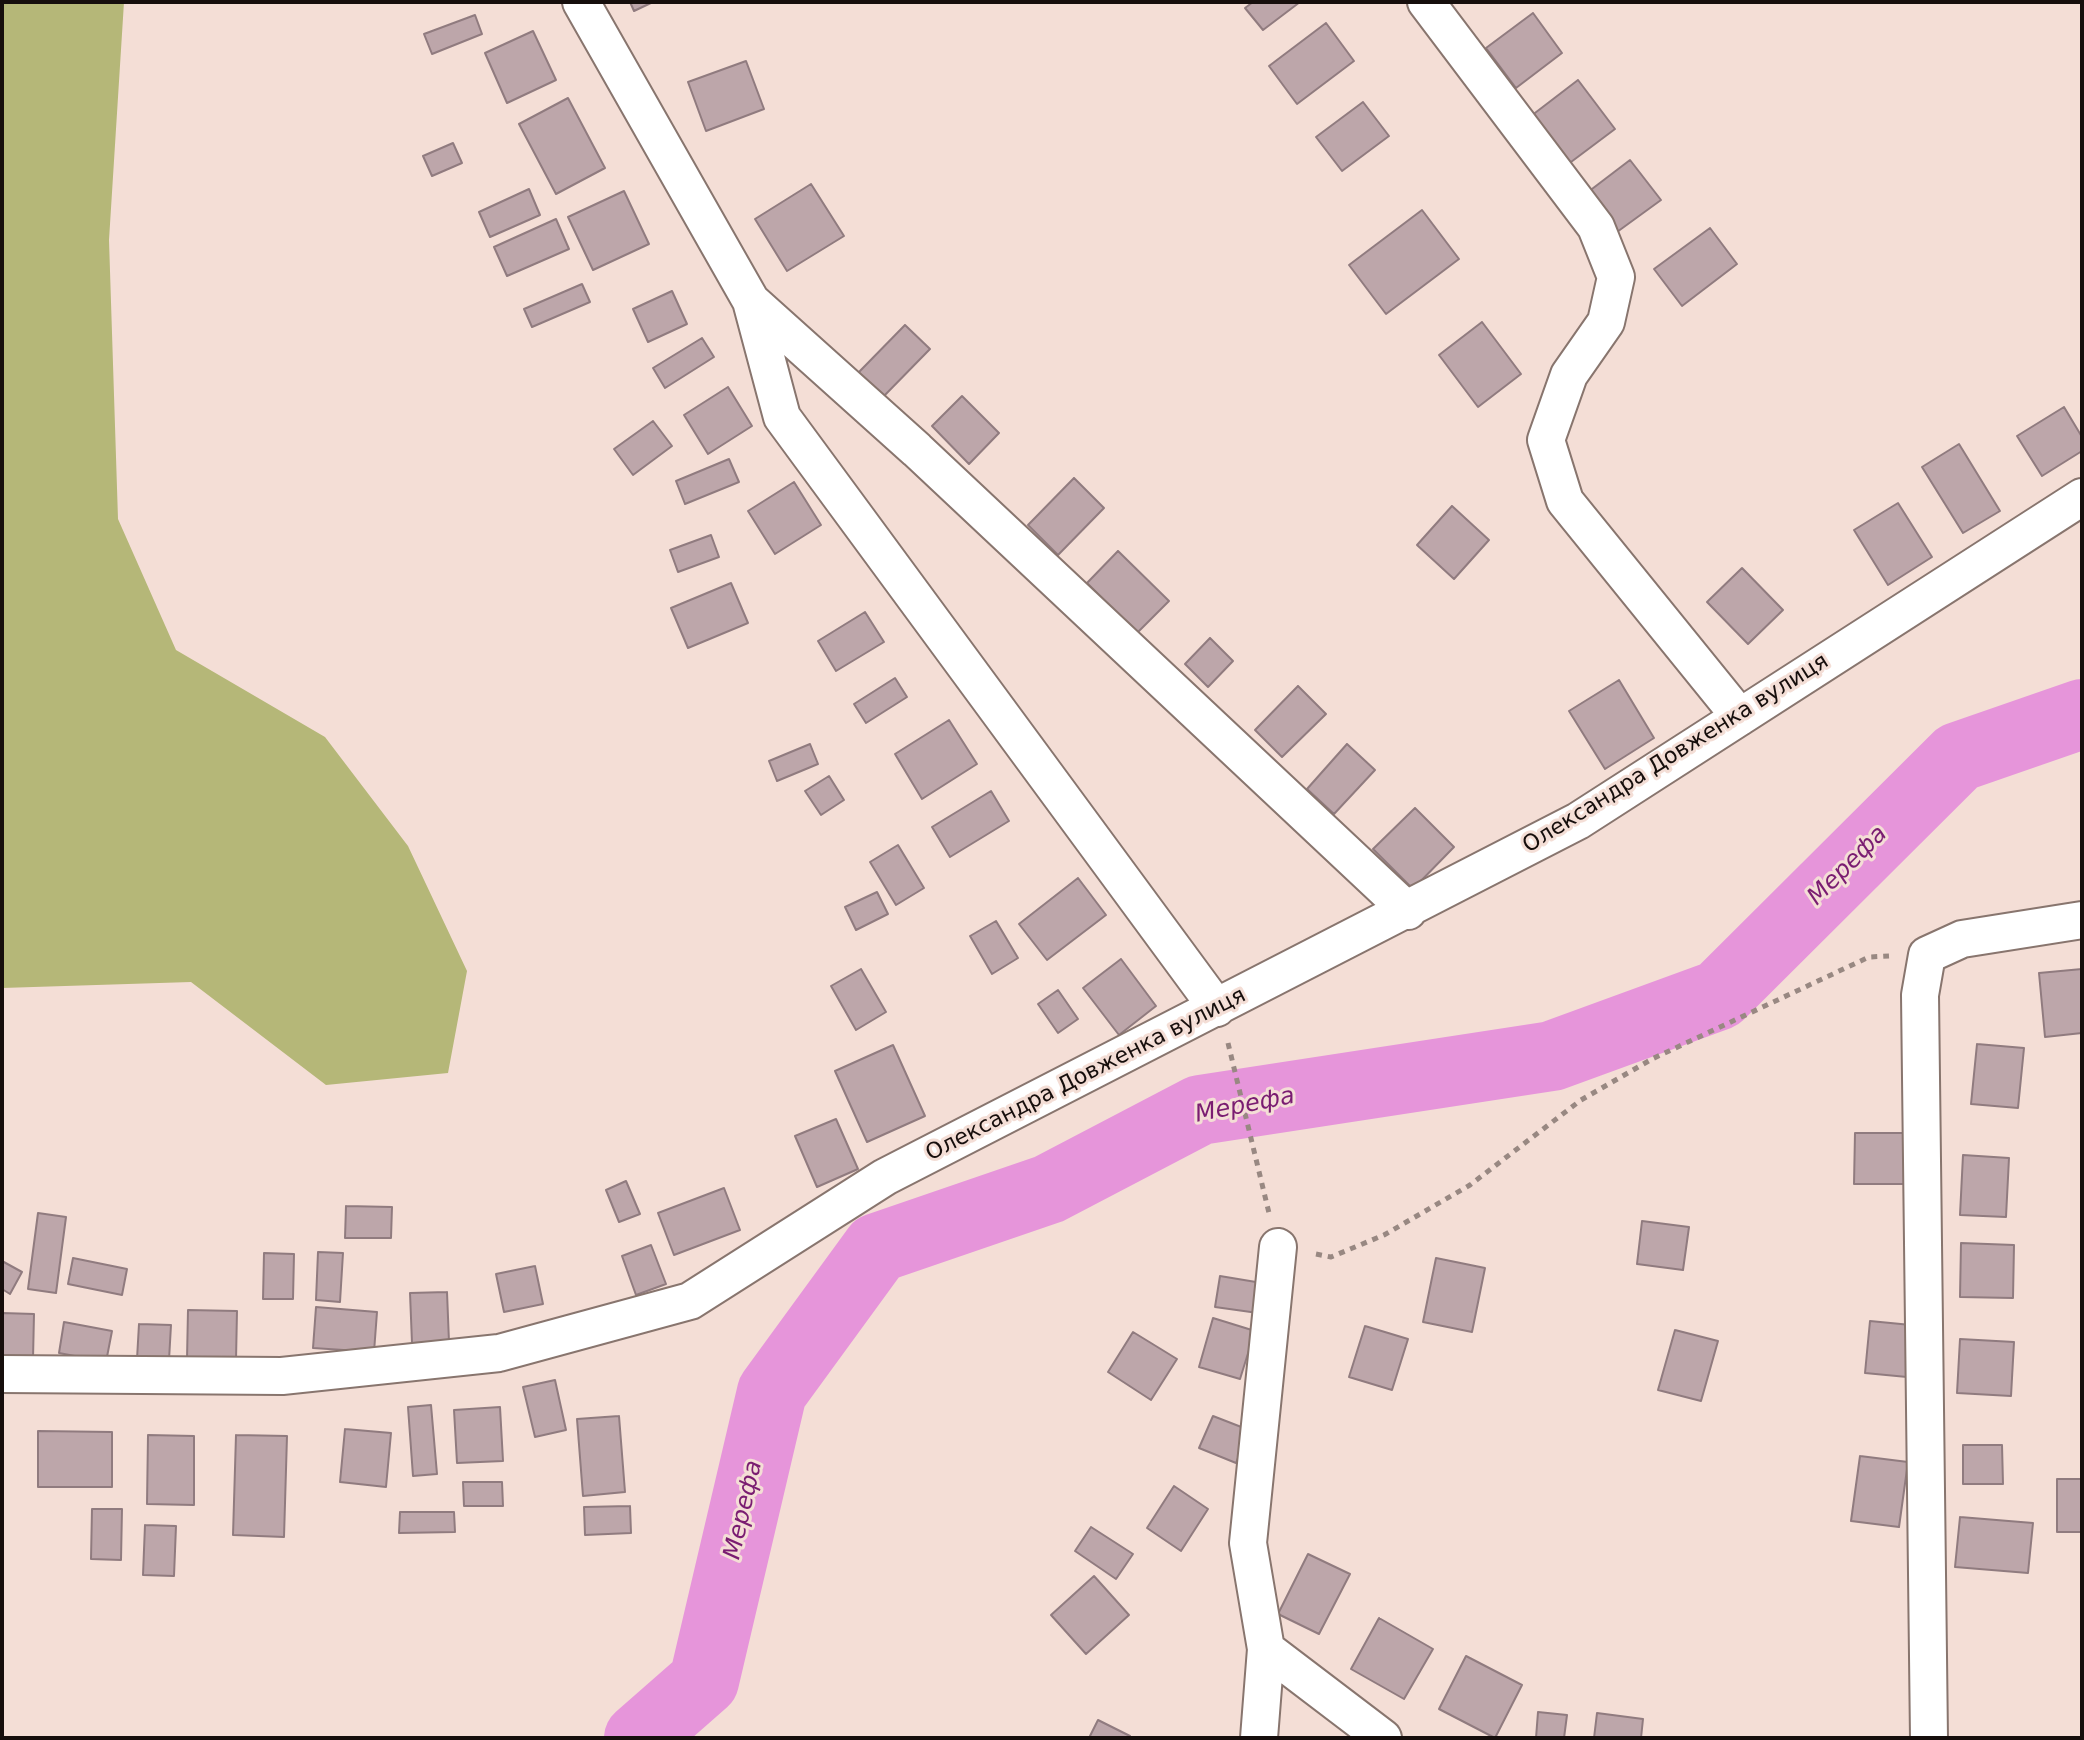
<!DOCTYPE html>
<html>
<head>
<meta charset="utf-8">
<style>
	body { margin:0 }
	#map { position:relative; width:2084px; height:1740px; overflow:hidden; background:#f4ded6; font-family:"DejaVu Sans",sans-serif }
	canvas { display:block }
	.frame { position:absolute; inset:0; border:4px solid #160e0c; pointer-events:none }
</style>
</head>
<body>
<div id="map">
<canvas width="2084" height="1740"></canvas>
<div class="frame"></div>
</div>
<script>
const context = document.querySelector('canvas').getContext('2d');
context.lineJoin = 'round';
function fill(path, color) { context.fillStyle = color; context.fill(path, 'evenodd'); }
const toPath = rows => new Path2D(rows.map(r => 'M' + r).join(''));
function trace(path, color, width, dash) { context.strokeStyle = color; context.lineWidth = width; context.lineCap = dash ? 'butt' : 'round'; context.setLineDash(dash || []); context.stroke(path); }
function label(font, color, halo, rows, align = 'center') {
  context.font = font + ' "DejaVu Sans",sans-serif'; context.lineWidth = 6; context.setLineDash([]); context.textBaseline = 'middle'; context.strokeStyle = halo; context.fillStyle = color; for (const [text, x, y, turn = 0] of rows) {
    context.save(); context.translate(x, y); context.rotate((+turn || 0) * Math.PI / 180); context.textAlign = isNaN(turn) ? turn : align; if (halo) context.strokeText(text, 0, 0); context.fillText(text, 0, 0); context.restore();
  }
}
const green = toPath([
	[2,2,124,2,109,240,118,519,176,650,325,737,408,846,467,971,448,1073,326,1085,191,982,2,988]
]);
const river = toPath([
	[639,1738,704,1681,772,1392,877,1248,1049,1189,1200,1110,1552,1056,1719,995,1958,757,2082,714]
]);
const building = toPath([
	[630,2,653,2,634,11,630,2],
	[1253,2,1300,2,1263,30,1245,8,1253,2],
	[1533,13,1562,53,1516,88,1486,48,1533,13],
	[475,15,482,34,432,54,424,34,475,15],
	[1326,23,1354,61,1297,104,1269,66,1326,23],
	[533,31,556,80,507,103,485,53,533,31],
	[746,61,764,109,706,131,688,82,746,61],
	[1578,80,1615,129,1567,165,1531,116,1578,80],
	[568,98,605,168,556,194,519,124,568,98],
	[1363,102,1389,136,1342,171,1316,137,1363,102],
	[453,143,462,163,432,176,423,156,453,143],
	[1630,160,1661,200,1617,232,1588,192,1630,160],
	[811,184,844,236,787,271,755,219,811,184],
	[529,189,540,215,490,237,479,212,529,189],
	[624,191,649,244,593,270,568,217,624,191],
	[1422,210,1459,259,1386,314,1349,265,1422,210],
	[556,219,569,249,507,276,494,247,556,219],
	[1710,228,1737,264,1682,306,1654,269,1710,228],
	[582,284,590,302,532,327,524,309,582,284],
	[672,291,687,324,648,342,633,309,672,291],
	[1482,322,1521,374,1478,407,1439,355,1482,322],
	[905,325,930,349,883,397,858,373,905,325],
	[702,338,714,357,665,388,653,368,702,338],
	[728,387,752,426,708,454,684,415,728,387],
	[962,396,999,433,969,464,932,426,962,396],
	[2064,407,2082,437,2082,451,2042,476,2017,436,2064,407],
	[653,421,672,446,633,475,614,449,653,421],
	[1959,444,2000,511,1963,533,1922,467,1959,444],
	[729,459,739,482,685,504,676,481,729,459],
	[1074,478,1104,508,1058,555,1028,525,1074,478],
	[794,482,821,525,775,554,748,511,794,482],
	[1898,503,1932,557,1888,585,1854,530,1898,503],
	[1452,506,1489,540,1454,579,1417,545,1452,506],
	[711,535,719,557,678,572,670,550,711,535],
	[1118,551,1169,601,1137,633,1087,583,1118,551],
	[1742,568,1783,610,1748,644,1707,602,1742,568],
	[731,583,748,623,688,648,671,608,731,583],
	[865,612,884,642,836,671,818,641,865,612],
	[1210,638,1233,661,1208,687,1185,664,1210,638],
	[895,678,907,697,866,723,854,704,895,678],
	[1619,680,1654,738,1605,769,1569,711,1619,680],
	[1298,686,1326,714,1282,757,1255,730,1298,686],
	[949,720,977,764,922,799,895,754,949,720],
	[810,744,818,764,777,781,769,761,810,744],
	[1347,744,1375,770,1334,814,1307,789,1347,744],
	[829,776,844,800,821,815,805,791,829,776],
	[991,791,1009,821,950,857,932,827,991,791],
	[1415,808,1454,847,1413,889,1373,849,1415,808],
	[898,845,924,888,896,905,870,862,898,845],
	[1078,878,1106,915,1047,960,1019,924,1078,878],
	[877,892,888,914,856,930,845,907,877,892],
	[996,921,1018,958,992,974,970,936,996,921],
	[1121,959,1156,1006,1119,1035,1083,988,1121,959],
	[861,969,886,1012,856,1030,831,986,861,969],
	[2082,969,2082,1033,2045,1037,2039,973,2082,969],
	[1058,990,1078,1019,1058,1033,1038,1004,1058,990],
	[1977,1044,2024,1048,2018,1108,1971,1104,1977,1044],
	[893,1045,925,1116,867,1142,835,1071,893,1045],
	[836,1119,858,1169,817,1187,795,1136,836,1119],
	[1855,1133,1907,1133,1907,1184,1854,1184,1855,1133],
	[1963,1155,2009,1158,2006,1217,1960,1215,1963,1155],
	[626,1181,640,1214,619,1222,606,1190,626,1181],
	[724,1188,740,1230,674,1255,658,1213,724,1188],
	[346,1206,392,1207,391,1238,345,1238,346,1206],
	[38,1213,66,1217,56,1293,28,1289,38,1213],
	[1642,1221,1689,1227,1683,1270,1637,1264,1642,1221],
	[1961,1243,2014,1245,2013,1298,1960,1297,1961,1243],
	[651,1245,666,1284,636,1295,622,1256,651,1245],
	[318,1252,343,1253,340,1302,316,1300,318,1252],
	[264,1253,294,1254,293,1299,263,1299,264,1253],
	[73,1258,127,1269,122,1295,68,1284,73,1258],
	[1436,1258,1485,1268,1472,1332,1423,1322,1436,1258],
	[2,1261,22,1272,10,1294,2,1289,2,1261],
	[535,1266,543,1304,504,1312,496,1274,535,1266],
	[1220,1276,1262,1283,1258,1313,1215,1307,1220,1276],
	[447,1292,449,1342,412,1343,410,1293,447,1292],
	[316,1307,377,1312,374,1352,313,1348,316,1307],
	[188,1310,237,1311,236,1360,187,1359,188,1310],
	[2,1313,34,1314,33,1359,2,1358,2,1313],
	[1213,1318,1255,1331,1240,1379,1199,1367,1213,1318],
	[1870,1321,1911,1325,1907,1377,1865,1373,1870,1321],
	[64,1322,112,1331,106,1362,59,1353,64,1322],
	[139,1324,171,1325,169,1360,137,1359,139,1324],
	[1365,1326,1408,1339,1392,1390,1349,1377,1365,1326],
	[1675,1330,1718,1341,1701,1401,1658,1390,1675,1330],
	[1133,1332,1177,1359,1151,1400,1108,1372,1133,1332],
	[1960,1339,2014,1342,2011,1396,1957,1393,1960,1339],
	[555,1380,566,1430,535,1437,523,1387,555,1380],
	[431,1405,437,1474,413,1476,408,1407,431,1405],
	[500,1407,503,1461,457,1463,454,1410,500,1407],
	[619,1416,625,1492,583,1496,577,1419,619,1416],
	[1213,1416,1249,1430,1236,1463,1199,1448,1213,1416],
	[345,1429,391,1433,386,1487,340,1482,345,1429],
	[38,1431,112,1432,112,1487,38,1487,38,1431],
	[148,1435,194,1436,194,1505,147,1504,148,1435],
	[236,1435,287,1436,284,1537,233,1535,236,1435],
	[1963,1445,2002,1445,2003,1484,1963,1484,1963,1445],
	[1860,1456,1908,1462,1899,1527,1851,1521,1860,1456],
	[2057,1479,2082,1479,2082,1532,2057,1532,2057,1479],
	[463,1482,502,1482,503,1506,464,1506,463,1482],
	[1174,1486,1208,1509,1181,1551,1147,1528,1174,1486],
	[630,1506,631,1533,585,1535,584,1507,630,1506],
	[92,1509,122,1509,121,1560,91,1559,92,1509],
	[400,1512,454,1512,455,1532,399,1533,400,1512],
	[1960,1517,2033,1523,2028,1573,1955,1567,1960,1517],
	[145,1525,176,1526,174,1576,143,1575,145,1525],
	[1091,1527,1133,1554,1116,1579,1075,1551,1091,1527],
	[1308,1554,1350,1574,1319,1634,1278,1614,1308,1554],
	[1094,1576,1129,1615,1086,1654,1051,1615,1094,1576],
	[1379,1618,1433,1649,1404,1699,1351,1669,1379,1618],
	[1466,1656,1522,1685,1495,1738,1439,1709,1466,1656],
	[1538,1712,1567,1715,1564,1738,1536,1738,1538,1712],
	[1597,1713,1643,1719,1641,1738,1594,1738,1597,1713],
	[1098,1720,1130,1736,1129,1738,1089,1738,1098,1720]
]);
const path = toPath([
	[1228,1043,1269,1213],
	[1316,1254,1331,1257,1384,1235,1470,1185,1581,1100,1652,1059,1869,957,1889,956]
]);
const street = toPath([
	[581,2,751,301,782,417,1217,1008],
	[1426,2,1596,227,1616,277,1606,322,1569,375,1546,440,1565,501,1740,717],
	[751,301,917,450,1408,911],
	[1278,1247,1248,1543,1266,1649,1383,1738],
	[2,1374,282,1376,499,1353,690,1301,885,1177,1578,821,2082,497],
	[1259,1738,1266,1649],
	[1929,1738,1920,995,1927,955,1962,939,2082,920]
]);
const streetNames = [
	["Олександра Довженка вулиця",1676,754,-32],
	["Олександра Довженка вулиця",1086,1075,-27]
];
const waterNames = [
	["Мерефа",1848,866,-45],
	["Мерефа",1245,1106,-11],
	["Мерефа",744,1510,-77]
];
fill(green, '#b5b778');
trace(river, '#e695da', 70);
fill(building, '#bda6aa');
trace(building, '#907b7f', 2);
trace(street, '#88756e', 40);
trace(path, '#988882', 5, [6, 6]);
trace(street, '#fff', 36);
label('22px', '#160e0c', '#f4ded6', streetNames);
label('italic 24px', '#7a1c71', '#f4ded6', waterNames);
</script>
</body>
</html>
